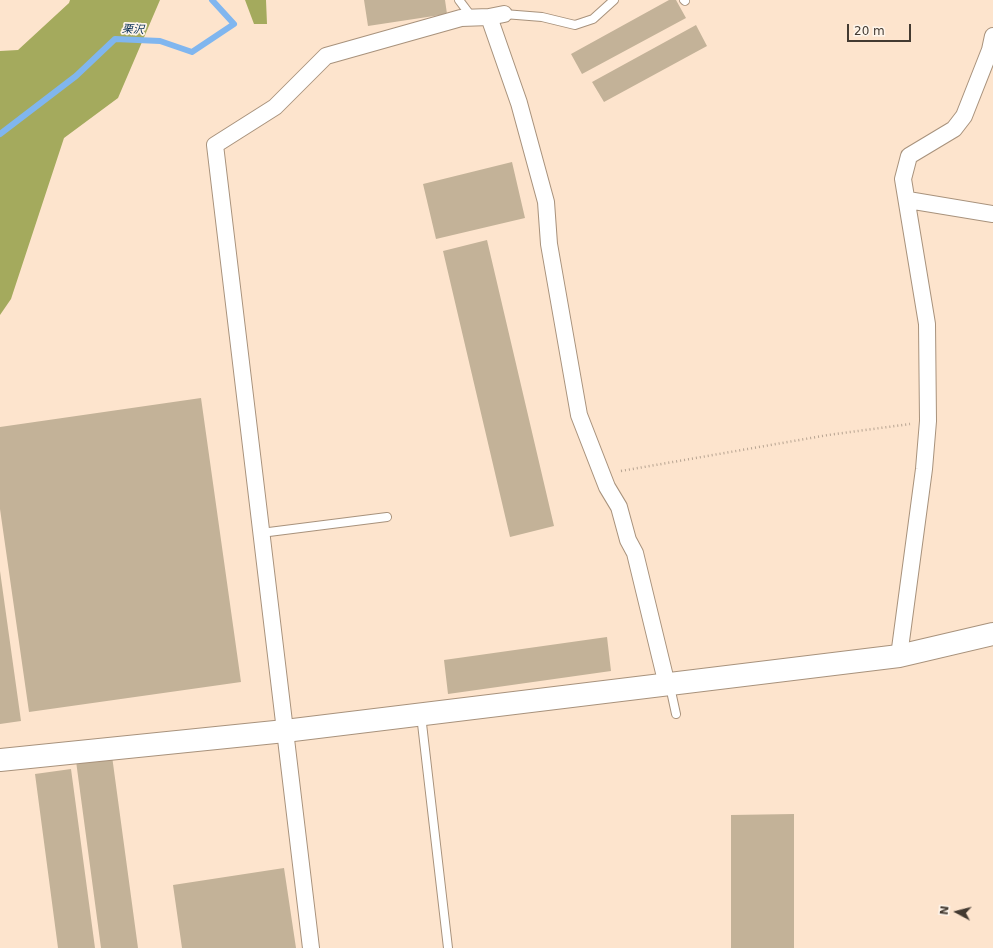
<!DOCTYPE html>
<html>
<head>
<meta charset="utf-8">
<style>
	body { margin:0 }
	#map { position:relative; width:993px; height:948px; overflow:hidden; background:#fde4cd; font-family:"DejaVu Sans",sans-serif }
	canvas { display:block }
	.north { position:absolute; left:937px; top:892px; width:40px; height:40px; -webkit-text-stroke:3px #fef5eb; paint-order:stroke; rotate:277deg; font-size:11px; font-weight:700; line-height:16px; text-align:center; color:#433a31 }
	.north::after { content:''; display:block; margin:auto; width:14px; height:18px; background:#433a31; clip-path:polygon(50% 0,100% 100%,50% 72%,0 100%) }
	.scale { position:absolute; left:847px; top:24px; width:64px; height:18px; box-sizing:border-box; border:2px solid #433a31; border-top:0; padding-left:5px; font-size:12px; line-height:14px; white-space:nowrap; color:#433a31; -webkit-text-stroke:3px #fef5eb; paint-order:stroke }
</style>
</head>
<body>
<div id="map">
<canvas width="993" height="948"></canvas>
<div class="north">N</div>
<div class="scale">20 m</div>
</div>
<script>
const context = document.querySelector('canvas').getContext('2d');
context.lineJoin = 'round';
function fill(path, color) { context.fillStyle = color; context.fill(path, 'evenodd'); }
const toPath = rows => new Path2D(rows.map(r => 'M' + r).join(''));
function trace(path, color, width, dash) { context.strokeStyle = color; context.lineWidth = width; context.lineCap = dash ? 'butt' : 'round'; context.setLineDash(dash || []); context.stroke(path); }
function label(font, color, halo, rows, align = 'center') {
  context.font = font + ' "DejaVu Sans","Noto Sans JP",sans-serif'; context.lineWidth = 3.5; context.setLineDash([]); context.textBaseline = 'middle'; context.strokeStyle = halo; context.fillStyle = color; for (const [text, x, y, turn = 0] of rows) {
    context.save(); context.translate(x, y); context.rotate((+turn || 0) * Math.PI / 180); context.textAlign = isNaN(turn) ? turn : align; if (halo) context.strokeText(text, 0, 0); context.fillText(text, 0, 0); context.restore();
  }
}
const forest = toPath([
	[70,0,160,0,118,98,64,138,11,299,0,315,0,51,18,50,69,3],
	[245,0,266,0,267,24,254,24]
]);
const stream = toPath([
	[0,134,76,76,115,39,160,41,192,52,234,24,212,0]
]);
const building = toPath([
	[364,0,445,0,447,14,368,26],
	[669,0,676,0,686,18,582,74,571,54],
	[696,25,707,46,604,102,592,82],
	[512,162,525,218,436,239,423,184],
	[487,240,554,526,510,537,443,251],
	[201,398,241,682,29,712,0,509,0,427],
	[0,571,21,721,0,724],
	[607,637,611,671,448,694,444,660],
	[112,756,138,948,101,948,76,761],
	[71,769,95,948,58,948,35,774],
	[794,814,794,948,731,948,731,815],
	[284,868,296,948,182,948,173,885]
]);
const path = toPath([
	[621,471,828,435,910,424]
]);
const lane = toPath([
	[459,0,468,12,468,17],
	[684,0,685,1],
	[504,14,542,17,575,25,593,19,614,0],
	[261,533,387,517],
	[668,686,671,691,676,714],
	[421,715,448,948]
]);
const street = toPath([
	[489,17,519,103,546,202,549,244,579,415,607,487,619,507,628,540,635,553,667,685],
	[908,200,993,214],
	[899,656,924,469,928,421,927,324,903,179,909,156,954,129,964,116,990,50,993,36],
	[311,948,215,145,275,107,326,56,461,18,489,17,504,14]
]);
const secondary = toPath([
	[0,760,285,731,899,656,993,634]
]);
const waterNames = [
	["栗沢",133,30,3]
];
fill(forest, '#a4aa5d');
trace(stream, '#80b6ef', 6);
fill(building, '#c3b298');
trace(lane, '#a8927c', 10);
trace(street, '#a8927c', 18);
trace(secondary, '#a8927c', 24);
trace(path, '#b6a391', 2.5, [1, 3]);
trace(lane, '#fff', 8);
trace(street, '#fff', 16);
trace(secondary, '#fff', 22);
label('italic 11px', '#093055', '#fef5eb', waterNames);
</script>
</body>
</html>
